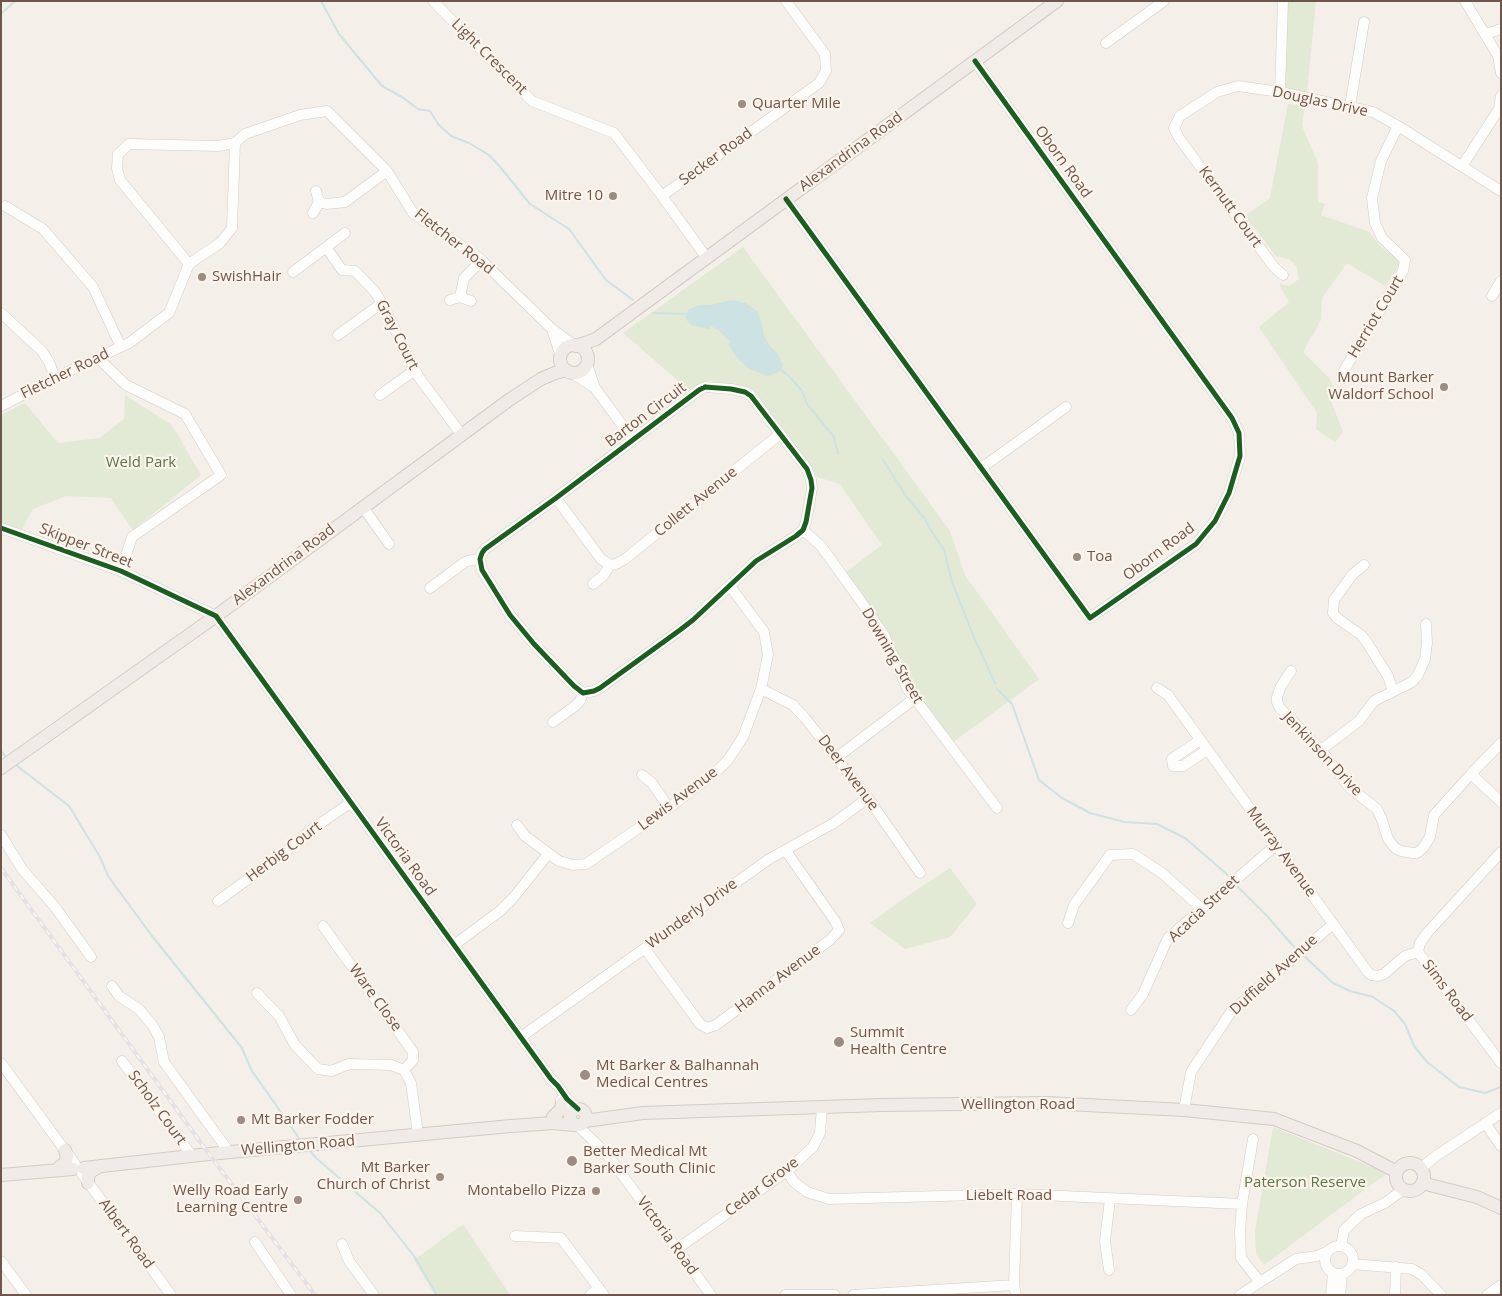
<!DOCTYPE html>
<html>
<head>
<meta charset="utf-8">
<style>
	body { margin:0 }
	#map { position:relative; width:1502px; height:1296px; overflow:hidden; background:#f4efe9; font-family:"Open Sans",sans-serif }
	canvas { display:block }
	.frame { position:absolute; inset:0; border:2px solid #6e564d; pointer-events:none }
</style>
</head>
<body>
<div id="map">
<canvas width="1502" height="1296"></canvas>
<div class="frame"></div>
</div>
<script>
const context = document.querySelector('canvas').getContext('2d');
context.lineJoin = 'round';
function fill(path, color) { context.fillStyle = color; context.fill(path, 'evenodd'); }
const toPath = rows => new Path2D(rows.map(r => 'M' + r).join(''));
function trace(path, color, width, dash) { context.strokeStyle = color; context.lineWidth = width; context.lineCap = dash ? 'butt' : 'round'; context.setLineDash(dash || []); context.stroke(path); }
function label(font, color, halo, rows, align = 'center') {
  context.font = font + ' "Open Sans",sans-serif'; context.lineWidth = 4.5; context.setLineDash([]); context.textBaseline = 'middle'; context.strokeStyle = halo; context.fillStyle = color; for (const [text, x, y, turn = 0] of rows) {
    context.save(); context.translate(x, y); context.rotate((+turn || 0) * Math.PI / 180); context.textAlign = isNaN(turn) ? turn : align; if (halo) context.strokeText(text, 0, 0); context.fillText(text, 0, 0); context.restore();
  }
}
const green = toPath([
	[1287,1,1316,1,1307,93,1284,89],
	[1288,104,1305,106,1302,126,1318,163,1318,202,1325,204,1321,215,1369,232,1381,247,1395,257,1399,264,1395,272,1385,286,1347,263,1322,298,1321,320,1303,352,1329,378,1334,388,1329,396,1343,432,1335,442,1316,429,1317,413,1259,327,1289,302,1279,284,1289,286,1299,279,1297,267,1289,259,1276,256,1245,216,1270,198],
	[743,247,950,531,965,575,1039,679,952,743,912,685,887,631,846,572,882,545,840,484,817,477,753,390,746,387,709,381,704,382,689,390,623,333],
	[125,395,172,425,201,475,133,530,111,498,66,496,33,509,20,533,1,526,1,415,25,403,58,443,99,438,124,419],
	[950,868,977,904,950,937,905,949,870,923,916,890],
	[1273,1127,1387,1173,1264,1265,1256,1254,1255,1232],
	[463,1224,510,1295,435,1295,414,1260]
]);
const water = toPath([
	[731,300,745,303,757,311,762,324,764,336,770,346,778,354,783,366,778,372,768,376,749,369,737,358,728,344,730,342,721,332,711,326,710,329,691,325,685,318,688,310,694,307,700,305,710,305]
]);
const stream = toPath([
	[321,1,339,34,382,86,402,97,418,109,430,111,439,125,451,136,469,143,489,155,501,168,530,204,569,229,606,280,633,300],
	[1,14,15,1],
	[653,313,686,314],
	[780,369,790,377,802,391,807,404,834,437,838,454],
	[883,460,906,496,925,519,932,532,944,550,952,582,975,640,995,683],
	[997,689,1012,704,1039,780,1062,798,1090,813,1124,822,1157,824,1185,838,1229,876],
	[1,751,6,757],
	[16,765,69,806,100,857,108,876,152,936,242,1048,252,1071,301,1141],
	[1236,885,1267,916,1295,948],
	[1304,956,1333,983,1350,991,1373,997,1394,1011,1405,1024,1414,1046,1427,1062,1459,1087,1485,1093,1501,1087],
	[309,1150,316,1158,380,1213,414,1256,437,1295]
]);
const minor = toPath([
	[433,1,532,101,614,133,662,196],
	[1465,1,1498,56,1501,73],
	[1486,34,1501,29],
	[1106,43,1164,1],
	[1280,92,1283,1],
	[1350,106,1364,22],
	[1462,166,1499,109,1501,96],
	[786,199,1090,618,1196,544,1215,521,1229,493,1240,456,1239,433,1232,418,975,61],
	[319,202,327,204,345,202,387,171],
	[5,206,43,229,93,287,121,347],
	[313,213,319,202,316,191],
	[326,247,342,270,355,271,375,292,382,303,418,376,461,434],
	[706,257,662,196,819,83,826,71,825,54,786,1],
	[189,264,120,180,117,168,118,154,129,144,218,146,235,143],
	[293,272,345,233],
	[1283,275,1274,267,1179,138,1174,128,1180,116,1217,92,1238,86,1280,92,1373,112,1398,126,1501,191],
	[1492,296,1501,281],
	[460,297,464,278,482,260],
	[450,300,460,297,471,301],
	[1,313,42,351,49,362,55,378],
	[552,329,561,357],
	[338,335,382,303],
	[98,358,126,385,185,414,221,475,132,537,121,571],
	[587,364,595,388,633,440],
	[572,373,595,388],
	[1342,374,1403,271,1405,260,1382,238,1375,223,1372,198,1381,161,1398,126],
	[705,387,731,389,745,392,751,396,807,469,811,480,812,488,806,522,803,530,796,536,756,561,693,620,680,630,600,688,594,691,583,693,574,686,534,644,510,615,482,570,480,559,482,553,485,549,556,498,699,390,705,387],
	[380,395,415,370],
	[1,406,55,378,129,343,169,313,189,264,220,243,232,228,235,143,245,134,300,115,327,111,387,171,413,213,478,257,552,329,574,345],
	[980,469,1066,407],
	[556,498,601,559,610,565,616,564,625,559,780,434],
	[363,507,389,544],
	[1,528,121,571,216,616,551,1079,558,1086,567,1099,578,1109],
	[803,530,821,546,860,600,884,635,907,688,997,808],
	[1364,565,1352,575,1334,600,1333,613,1337,618,1361,635,1366,641,1388,676,1393,691],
	[593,584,603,576,610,565],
	[430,588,465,562,471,560,480,559],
	[1291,671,1281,686,1277,697,1277,702,1280,708,1321,750,1349,787,1377,809,1382,820,1388,839,1395,848,1401,851,1413,853,1417,853,1423,848,1430,837,1434,815,1471,774,1501,802],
	[1157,688,1168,695,1367,971,1371,975,1378,976,1384,974,1405,956,1418,952],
	[761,689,793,705,805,718,868,798,920,873],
	[553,722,575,706,580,701,583,693],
	[1200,740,1172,759,1173,766,1183,766,1207,750],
	[1321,750,1359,721,1374,701,1412,682,1418,675,1425,659,1427,643,1426,624],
	[836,758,914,699],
	[1471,774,1501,743],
	[642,775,652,783,669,808],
	[517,825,525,836,559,861,573,865,586,864,677,802,719,769,728,760,743,737,761,689,768,655,764,632,730,586],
	[1,835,22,869,55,907,91,957],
	[1501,852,1428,932,1420,943,1418,952,1501,1063],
	[218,901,285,852,311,830,350,803],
	[1068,923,1074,905,1110,855,1133,854,1162,873,1201,908],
	[323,926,413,1052,413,1060,404,1070],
	[454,945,500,911,514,897,548,854],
	[645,949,700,1024,707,1028,716,1025,830,940,839,930,835,921,786,851],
	[112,986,119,996,139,1009,153,1026,159,1037,164,1062,229,1152],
	[257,993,279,1016,295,1045,318,1069,331,1071,349,1064,391,1065,404,1070,411,1083,418,1134],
	[1131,1010,1143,994,1168,938,1276,845],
	[521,1037,769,859,834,823,868,798],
	[122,1061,192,1156],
	[1,1063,75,1164],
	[561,1100,570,1115],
	[1184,1110,1191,1072,1231,1012,1333,924],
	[1485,1123,1501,1146],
	[578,1126,606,1153,711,1295],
	[1253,1139,1242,1204,1240,1232,1241,1258,1259,1281],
	[1421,1168,1436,1156,1501,1113],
	[787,1171,794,1182,807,1192,829,1199,1017,1194,1242,1204],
	[82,1174,171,1295],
	[515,1236,561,1238,604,1295],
	[255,1242,291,1295],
	[342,1244,349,1261,374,1295],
	'1325 1260a14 14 0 1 1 28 0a14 14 0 1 1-28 0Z',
	[1341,1246,1344,1230,1361,1214,1385,1203,1404,1189],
	[677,1249,787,1171,813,1147,820,1133,822,1107],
	[1,1261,26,1295],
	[1352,1264,1412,1269,1422,1275,1441,1295],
	[1109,1270,1105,1241,1110,1199],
	[590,1295,599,1288],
	[785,1295,835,1295],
	[853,1295,1014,1285],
	[1016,1295,1014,1285,1017,1194],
	[1240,1295,1296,1259,1317,1256,1326,1252],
	[1331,1295,1333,1273],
	[1340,1295,1342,1274],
	[1395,1295,1396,1267],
	[1487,1295,1501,1285]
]);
const major = toPath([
	'560 359a14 14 0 1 1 28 0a14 14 0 1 1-28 0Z',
	[576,346,596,339,1057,1],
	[1,768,216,616,509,400,541,379,555,373,566,370],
	'570 1117a8 8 0 1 1 16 0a8 8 0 1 1-16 0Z',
	[553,1117,561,1109,562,1103],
	[585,1121,643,1113,882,1105,1047,1103,1184,1110,1274,1119,1357,1151,1397,1172],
	'1396 1177a14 14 0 1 1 28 0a14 14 0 1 1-28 0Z',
	[84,1168,209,1154,511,1126,553,1123,574,1125],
	[56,1170,65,1163,67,1157,65,1150],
	[1,1175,73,1169],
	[88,1183,88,1177,90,1172,100,1166],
	[1422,1183,1477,1197,1501,1208]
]);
const rail = toPath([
	[1,868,209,1154,315,1295]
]);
const cycleway = toPath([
	[786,199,1090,618,1196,544,1215,521,1229,493,1240,456,1239,433,1232,418,975,61],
	[705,387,731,389,745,392,751,396,807,469,811,480,812,488,806,522,803,530,796,536,756,561,693,620,680,630,600,688,594,691,583,693,574,686,534,644,510,615,482,570,480,559,482,553,485,549,556,498,699,390,705,387],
	[1,528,121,571,216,616,551,1079,558,1086,567,1099,578,1109]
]);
const markers = [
	[742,104,5,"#9d8c84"],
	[613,196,5,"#9d8c84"],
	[202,277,5,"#9d8c84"],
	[1444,387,5,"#9d8c84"],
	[1077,557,5,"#9d8c84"],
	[839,1042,6,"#9d8c84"],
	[585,1075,6,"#9d8c84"],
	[241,1120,5,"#9d8c84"],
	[572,1161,6,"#9d8c84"],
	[440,1177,5,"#9d8c84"],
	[596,1191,5,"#9d8c84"],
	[298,1200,5,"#9d8c84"]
];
const streetNames = [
	["Light Crescent",489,57,45],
	["Douglas Drive",1320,102,12],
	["Alexandrina Road",851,152,-36],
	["Secker Road",716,157,-36],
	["Oborn Road",1063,162,54],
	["Kernutt Court",1230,207,54],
	["Fletcher Road",454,242,38],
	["Herriot Court",1376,317,-59],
	["Gray Court",397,335,63],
	["Fletcher Road",65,374,-26],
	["Barton Circuit",646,415,-37],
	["Collett Avenue",696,502,-39],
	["Skipper Street",86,546,21],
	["Oborn Road",1159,552,-37],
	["Alexandrina Road",284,565,-37],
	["Downing Street",892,656,60],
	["Jenkinson Drive",1322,754,47],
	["Deer Avenue",848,773,53],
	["Lewis Avenue",678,799,-37],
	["Herbig Court",284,852,-37],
	["Murray Avenue",1281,852,54],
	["Victoria Road",405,857,54],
	["Acacia Street",1204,909,-43],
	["Wunderly Drive",692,914,-36],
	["Duffield Avenue",1274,975,-42],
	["Hanna Avenue",778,979,-37],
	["Sims Road",1447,991,53],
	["Ware Close",375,998,54],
	["Wellington Road",1018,1105],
	["Scholz Court",157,1108,54],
	["Wellington Road",298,1146,-5],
	["Cedar Grove",762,1187,-37],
	["Liebelt Road",1009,1196],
	["Albert Road",126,1234,54],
	["Victoria Road",667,1236,54]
];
const poiNames = [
	["Quarter Mile",752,104],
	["Mitre 10",603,196,"right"],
	["SwishHair",212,277],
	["Mount Barker",1434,378,"right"],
	["Waldorf School",1434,395,"right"],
	["Toa",1087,557],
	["Summit",850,1033],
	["Health Centre",850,1050],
	["Mt Barker & Balhannah",596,1066],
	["Medical Centres",596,1083],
	["Mt Barker Fodder",251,1120],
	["Better Medical Mt",583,1152],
	["Barker South Clinic",583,1169],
	["Mt Barker",430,1168,"right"],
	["Church of Christ",430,1185,"right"],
	["Welly Road Early",288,1191,"right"],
	["Learning Centre",288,1208,"right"],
	["Montabello Pizza",586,1191,"right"]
];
const parkNames = [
	["Weld Park",141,463],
	["Paterson Reserve",1305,1183]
];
fill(green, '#e2e9d5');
fill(water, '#cde2e2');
trace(stream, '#cde2e2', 2);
trace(minor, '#d3ccc7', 11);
trace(major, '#d3cbc6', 14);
trace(minor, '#fdfdfc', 10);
trace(major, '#f0ebe6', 12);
trace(rail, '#e3e1e3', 4);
trace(rail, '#fcf4ea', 2, [5.5]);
trace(cycleway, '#1b5e20', 5);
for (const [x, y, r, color] of markers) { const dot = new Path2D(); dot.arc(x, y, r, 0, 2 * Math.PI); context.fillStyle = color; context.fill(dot); trace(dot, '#fcf4ea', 2); }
label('15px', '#6e564d', '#fcf4ea', streetNames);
label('15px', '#6e564d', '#fcf4ea', poiNames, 'left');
label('15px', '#5b784a', '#fcf4ea', parkNames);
</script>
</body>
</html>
